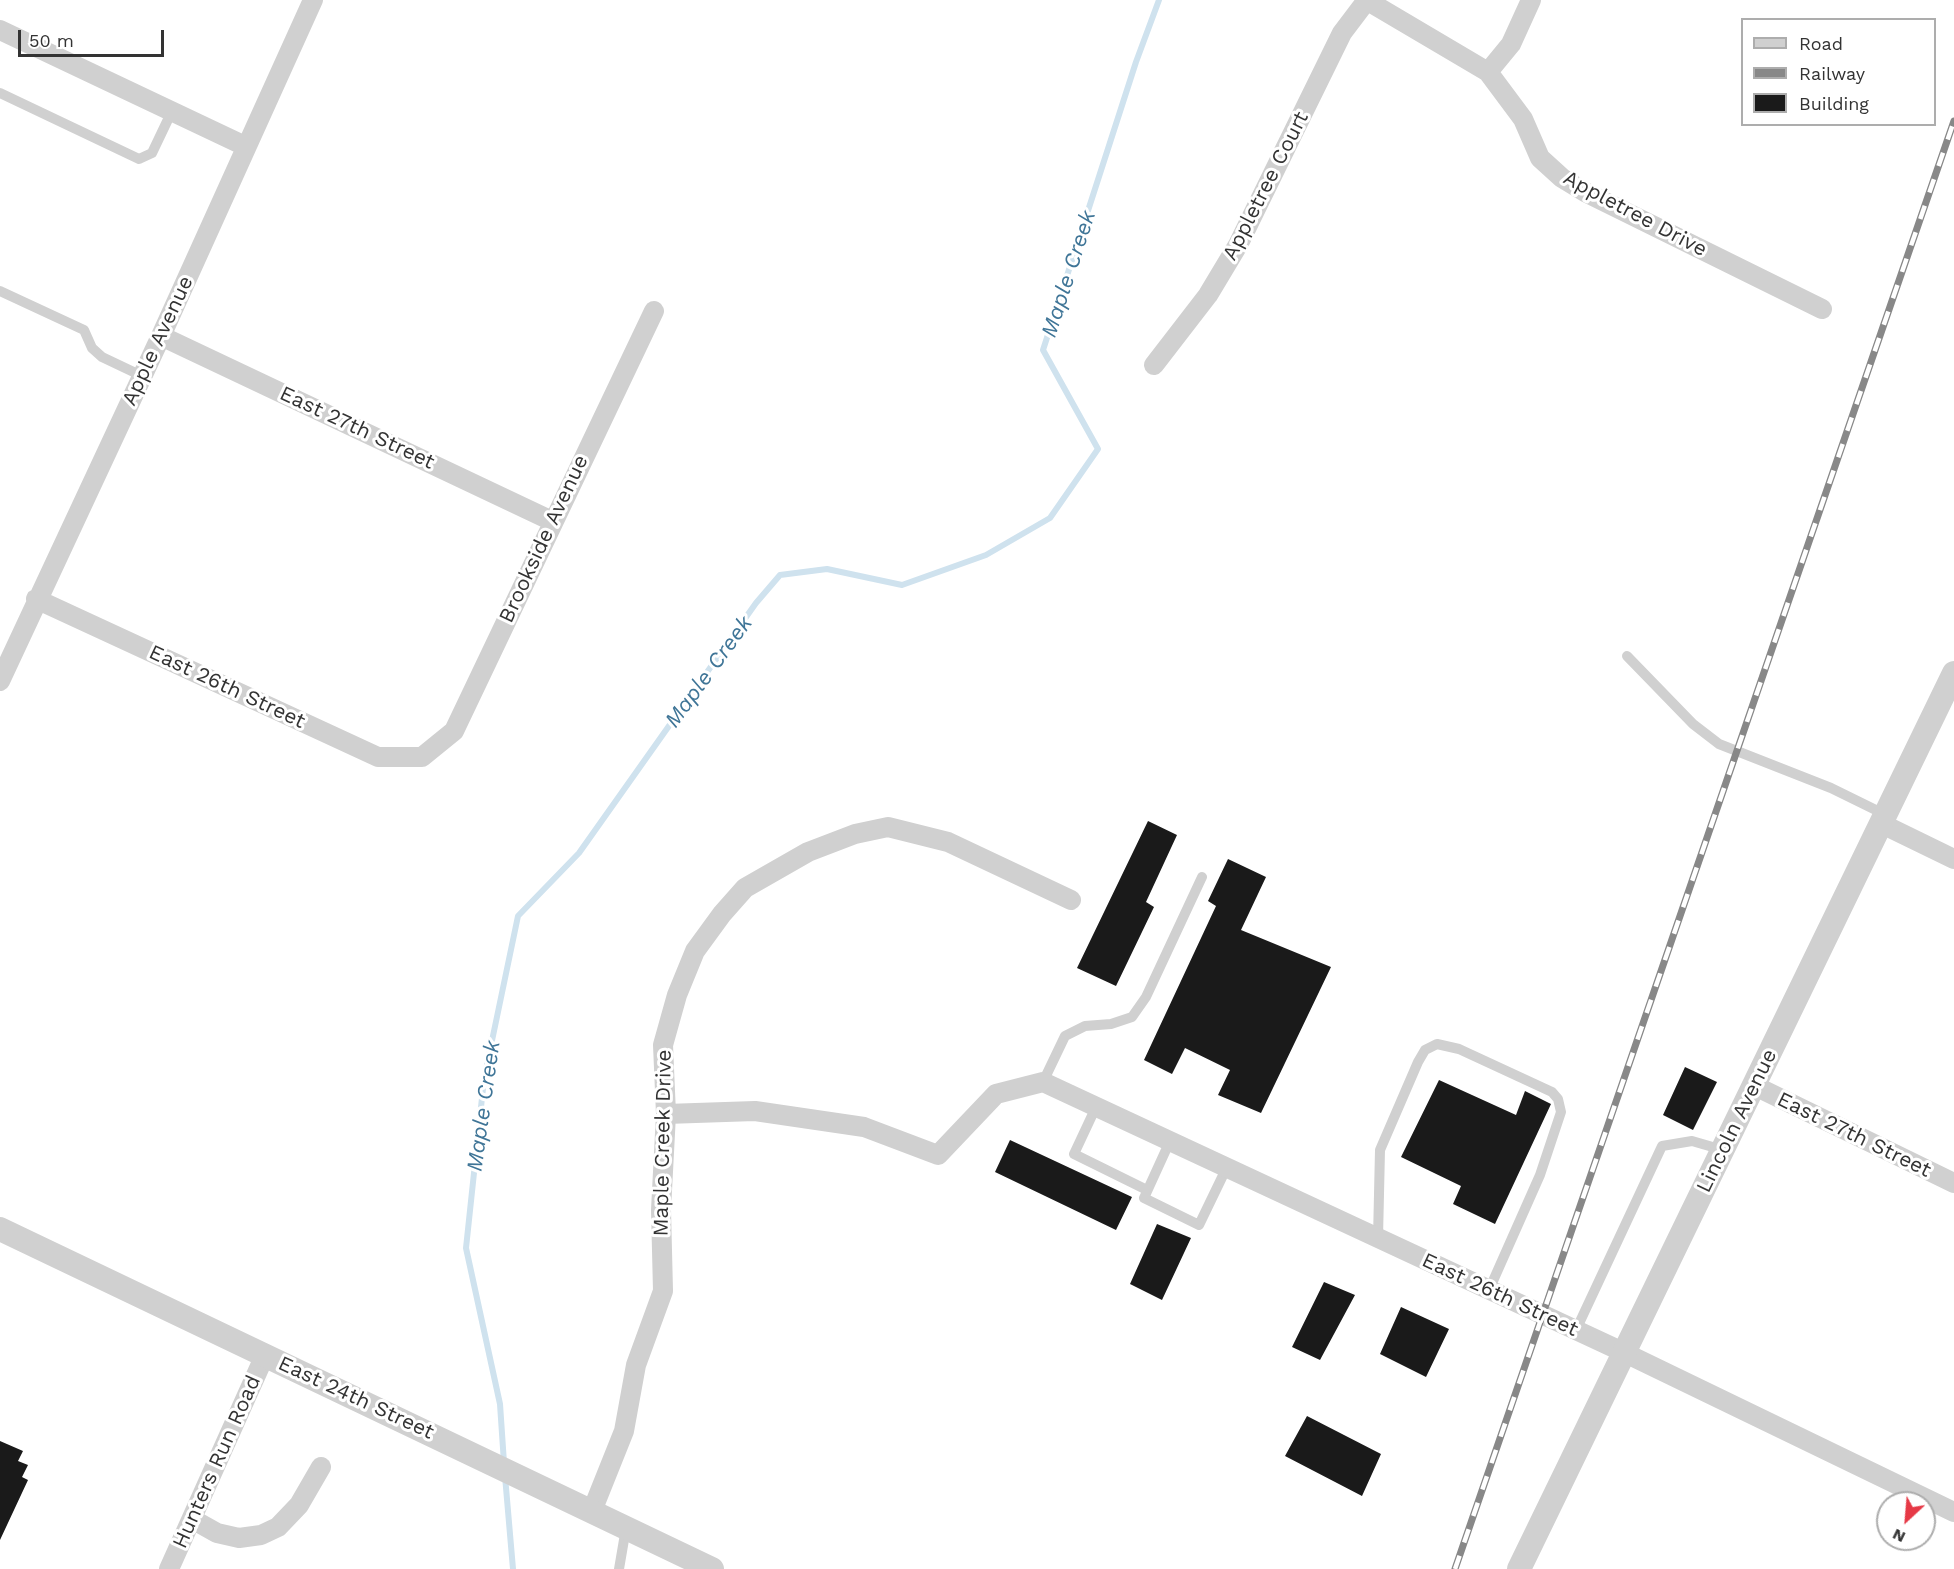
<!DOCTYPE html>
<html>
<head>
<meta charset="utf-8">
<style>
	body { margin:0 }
	#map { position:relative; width:1954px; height:1569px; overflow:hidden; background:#fff; font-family:"Work Sans",sans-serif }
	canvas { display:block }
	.legend { position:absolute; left:1741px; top:18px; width:195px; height:108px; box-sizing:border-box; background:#fff; border:2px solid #adadad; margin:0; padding:8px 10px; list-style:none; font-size:18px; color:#333 }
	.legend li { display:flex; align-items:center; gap:12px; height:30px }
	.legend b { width:30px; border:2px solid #adadad }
	.north { position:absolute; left:1876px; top:1491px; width:60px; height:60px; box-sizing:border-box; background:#fff; border:2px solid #adadad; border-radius:50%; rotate:206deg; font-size:16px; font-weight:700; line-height:24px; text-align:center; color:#333 }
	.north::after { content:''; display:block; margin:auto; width:21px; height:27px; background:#e63946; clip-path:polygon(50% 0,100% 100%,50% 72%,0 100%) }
	.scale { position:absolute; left:18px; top:30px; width:146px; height:27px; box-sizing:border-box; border:3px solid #333; border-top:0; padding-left:8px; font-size:18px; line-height:21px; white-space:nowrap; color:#333; -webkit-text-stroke:4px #fff; paint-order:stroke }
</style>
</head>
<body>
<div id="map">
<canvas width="1954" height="1569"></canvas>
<ul class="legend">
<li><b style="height:8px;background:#d0d0d0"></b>Road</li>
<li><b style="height:8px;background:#888"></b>Railway</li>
<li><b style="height:16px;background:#1a1a1a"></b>Building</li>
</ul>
<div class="north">N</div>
<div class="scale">50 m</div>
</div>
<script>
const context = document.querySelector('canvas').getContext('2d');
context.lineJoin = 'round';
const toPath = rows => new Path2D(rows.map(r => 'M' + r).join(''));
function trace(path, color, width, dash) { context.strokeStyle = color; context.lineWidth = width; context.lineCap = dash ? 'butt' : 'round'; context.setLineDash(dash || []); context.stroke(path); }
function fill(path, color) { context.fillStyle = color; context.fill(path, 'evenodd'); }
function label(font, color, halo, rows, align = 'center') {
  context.font = font + ' "Work Sans",sans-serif'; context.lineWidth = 6; context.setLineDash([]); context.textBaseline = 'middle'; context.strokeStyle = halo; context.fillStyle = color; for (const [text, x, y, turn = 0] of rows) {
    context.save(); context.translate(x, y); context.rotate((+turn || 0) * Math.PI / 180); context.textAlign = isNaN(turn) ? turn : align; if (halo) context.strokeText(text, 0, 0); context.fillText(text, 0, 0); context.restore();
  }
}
const stream = toPath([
	[504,1463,500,1404,466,1248,484,1079,518,916,579,853,756,603,780,575,827,569,902,585,986,555,1050,518,1098,449,1043,350,1136,62,1159,0],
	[505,1476,513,1569]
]);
const building = toPath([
	[1148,821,1177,835,1146,902,1154,907,1116,986,1077,968],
	[1228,859,1266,877,1241,930,1331,967,1261,1113,1218,1095,1230,1070,1185,1048,1172,1074,1144,1060,1216,906,1208,901],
	[1685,1067,1717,1082,1693,1130,1663,1115],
	[1439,1080,1516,1115,1525,1091,1551,1104,1495,1224,1453,1204,1461,1186,1401,1157],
	[1010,1140,1132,1197,1116,1230,995,1172],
	[1157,1224,1191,1238,1162,1300,1130,1284],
	[1324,1282,1355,1295,1320,1360,1292,1347],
	[1401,1307,1449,1329,1426,1377,1380,1354],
	[1307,1416,1381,1454,1362,1496,1285,1456],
	[0,1441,23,1451,18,1461,28,1465,22,1477,28,1480,0,1540]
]);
const service = toPath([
	[0,93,139,159,152,153,172,111],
	[0,291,84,330,92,348,102,357,142,376],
	[1627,656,1693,724,1719,744,1831,788,1886,815],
	[1043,1082,1065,1036,1085,1026,1111,1024,1132,1017,1146,997,1202,877],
	[1096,1107,1074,1154,1147,1190],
	[1170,1141,1144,1198,1199,1225,1227,1167],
	[1378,1238,1380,1150,1418,1062,1425,1050,1437,1044,1459,1049,1552,1092,1558,1099,1561,1112,1540,1175,1489,1290],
	[1576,1330,1662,1146,1692,1141,1723,1150],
	[619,1569,626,1528]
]);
const minor = toPath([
	[1366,0,1488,72,1523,119,1540,158,1562,178,1585,192,1822,309],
	[0,30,245,146],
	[1488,72,1511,44,1531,0],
	[161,336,552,521],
	[1154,365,1208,295,1238,245,1342,33,1367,0],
	[36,599,378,757,422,757,454,731,654,311],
	[0,681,161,336,313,0],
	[1882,824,1954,859],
	[1755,1086,1954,1183],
	[666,1114,755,1111,864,1127,938,1155,996,1094,1043,1082,1623,1352,1954,1512],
	[592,1511,624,1431,636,1365,663,1291,661,1210,666,1114,663,1045,677,995,695,951,722,914,745,888,808,852,855,834,888,827,948,842,1071,900],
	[192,1519,217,1533,239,1538,261,1535,278,1527,299,1505,321,1467],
	[169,1569,265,1355]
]);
const tertiary = toPath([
	[0,1229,712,1569],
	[1519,1569,1954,673]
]);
const rail = toPath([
	[1455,1569,1954,121]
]);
const streetNames = [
	["Appletree Court",1266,186,-63],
	["Appletree Drive",1635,214,28],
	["Apple Avenue",158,341,-65],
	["East 27th Street",357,428,25],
	["Brookside Avenue",544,539,-65],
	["East 26th Street",227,687,25],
	["Lincoln Avenue",1737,1121,-64],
	["East 27th Street",1854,1135,26],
	["Maple Creek Drive",663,1143,-89],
	["East 26th Street",1500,1295,25],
	["East 24th Street",356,1398,25],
	["Hunters Run Road",217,1462,-66]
];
const waterNames = [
	["Maple Creek",1069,274,-72],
	["Maple Creek",709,672,-54],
	["Maple Creek",484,1106,-82]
];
trace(stream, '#cfe2ee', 6);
fill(building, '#1a1a1a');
trace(service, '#d0d0d0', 10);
trace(minor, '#d0d0d0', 20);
trace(tertiary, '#d0d0d0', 24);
trace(rail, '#888', 7);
trace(rail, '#fff', 4.5, [14]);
label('21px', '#333', '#fff', streetNames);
label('italic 22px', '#3f7597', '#fff', waterNames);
</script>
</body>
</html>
